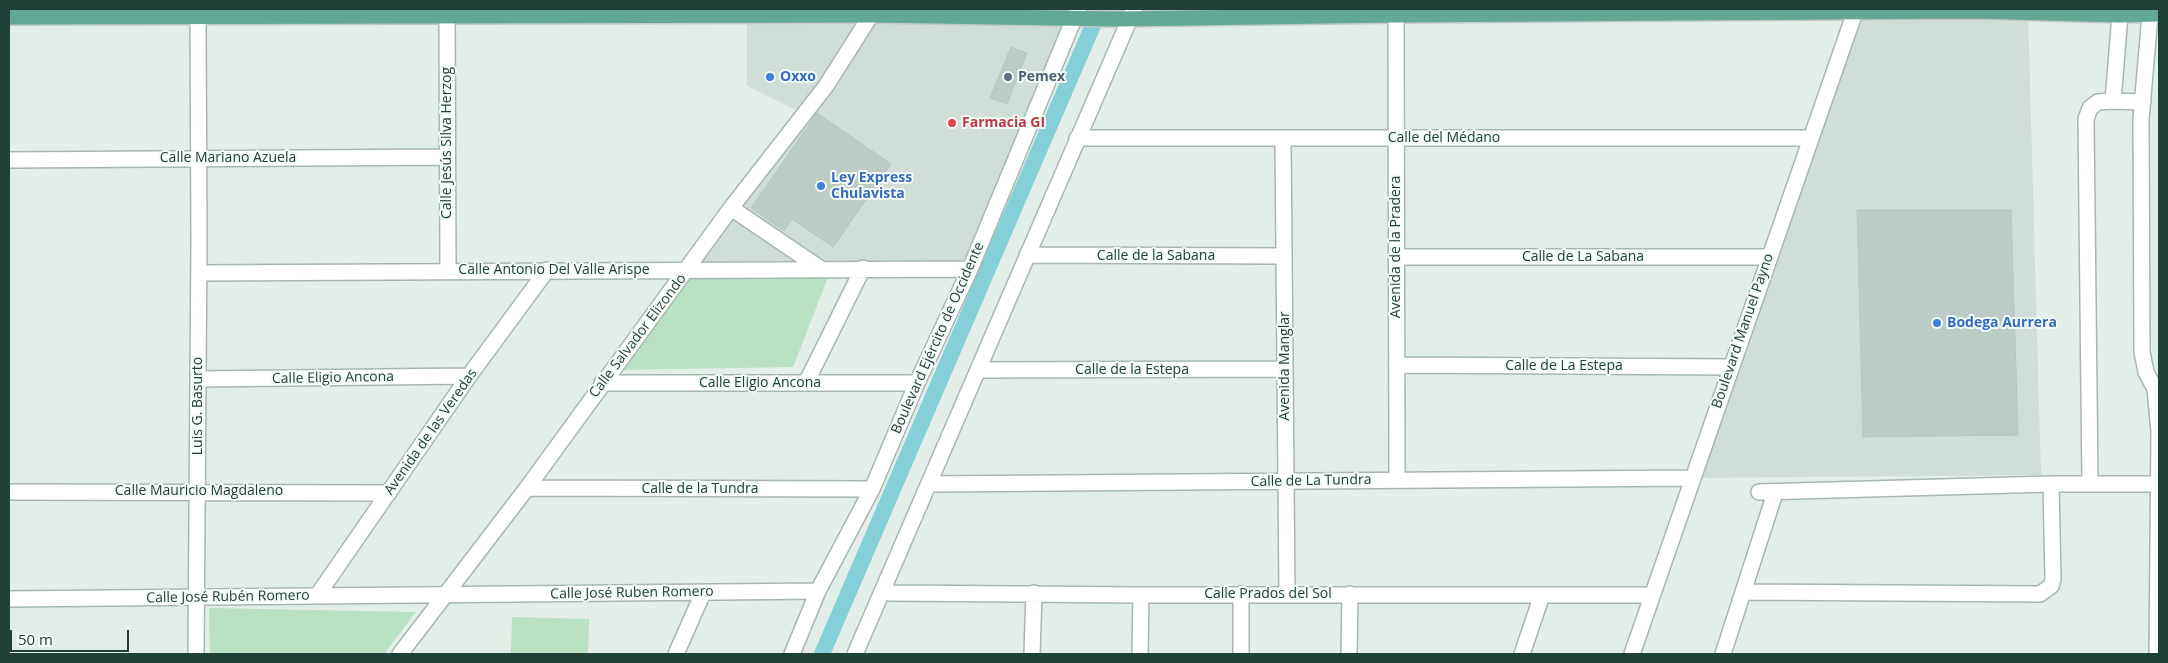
<!DOCTYPE html>
<html>
<head>
<meta charset="utf-8">
<style>
	body { margin:0 }
	#map { position:relative; width:2168px; height:663px; overflow:hidden; background:#e3eee9; font-family:"Open Sans",sans-serif }
	canvas { display:block }
	.frame { position:absolute; inset:0; border:10px solid #204137; pointer-events:none }
	.scale { position:absolute; left:10px; top:630px; width:119px; height:22px; box-sizing:border-box; border:2px solid #204137; border-top:0; padding-left:6px; font-size:15px; line-height:18px; white-space:nowrap; color:#204137; -webkit-text-stroke:4px #f4faf7; paint-order:stroke }
</style>
</head>
<body>
<div id="map">
<canvas width="2168" height="663"></canvas>
<div class="frame"></div>
<div class="scale">50 m</div>
</div>
<script>
const context = document.querySelector('canvas').getContext('2d');
context.lineJoin = 'round';
function fill(path, color) { context.fillStyle = color; context.fill(path, 'evenodd'); }
const toPath = rows => new Path2D(rows.map(r => 'M' + r).join(''));
function trace(path, color, width, dash) { context.strokeStyle = color; context.lineWidth = width; context.lineCap = dash ? 'butt' : 'round'; context.setLineDash(dash || []); context.stroke(path); }
function label(font, color, halo, rows, align = 'center') {
  context.font = font + ' "Open Sans",sans-serif'; context.lineWidth = 4; context.setLineDash([]); context.textBaseline = 'middle'; context.strokeStyle = halo; context.fillStyle = color; for (const [text, x, y, turn = 0] of rows) {
    context.save(); context.translate(x, y); context.rotate((+turn || 0) * Math.PI / 180); context.textAlign = isNaN(turn) ? turn : align; if (halo) context.strokeText(text, 0, 0); context.fillText(text, 0, 0); context.restore();
  }
}
const built = toPath([
	[1853,12,2028,12,2041,475,1693,478],
	[747,15,1075,17,970,269,687,269,804,114,747,86]
]);
const green = toPath([
	[829,275,793,367,618,370,686,277],
	[209,608,416,612,384,654,210,654],
	[512,617,589,619,588,654,511,654]
]);
const canal = toPath([
	[822,654,1100,9]
]);
const building = toPath([
	[1011,47,1027,53,1007,104,990,98,1011,47],
	[817,113,891,164,833,247,792,219,784,231,751,208,817,113],
	[1857,210,2011,210,2018,435,1863,437,1857,210]
]);
const minor = toPath([
	[447,15,448,271],
	[1396,15,1397,480],
	[2150,15,2141,119,2142,352,2146,372,2155,389,2159,431,2157,654],
	[2113,101,2143,102],
	[1077,138,1810,138],
	[1283,139,1287,594],
	[9,160,447,157],
	[731,208,821,269],
	[1027,255,1284,256],
	[1396,257,1769,257],
	[199,273,970,269],
	[1397,365,1731,367],
	[980,370,1285,369],
	[198,379,469,376],
	[602,383,917,383],
	[806,383,863,268],
	[930,484,1693,478],
	[2090,484,2086,119,2090,108,2098,102,2113,101,2120,15],
	[527,488,872,489],
	[9,492,389,493],
	[1759,492,2051,484,2158,484],
	[884,590,890,593,1141,595,1652,595],
	[1743,592,2040,594,2051,586,2053,579,2051,484],
	[1241,594,1241,654],
	[317,596,469,376,547,270],
	[9,599,818,591],
	[196,654,199,241,198,15],
	[400,654,527,488,731,208,826,86,871,15],
	[676,654,703,593],
	[792,654,818,591,872,489,917,383,970,269,1078,9],
	[855,654,1134,9],
	[1032,654,1034,593],
	[1140,654,1141,595],
	[1349,654,1350,594],
	[1522,654,1542,595],
	[1632,654,1856,9],
	[1723,654,1775,493]
]);
const major = toPath([
	[9,17,871,15,1119,19,1396,15,1973,11,2120,15,2159,14]
]);
const markers = [
	[770,77,5,"#3f7fe0"],
	[1008,77,5,"#5c6f8a"],
	[952,123,5,"#e0444e"],
	[821,186,5,"#3f7fe0"],
	[1937,323,5,"#3f7fe0"]
];
const shopNames = [
	["Oxxo",780,77],
	["Ley Express",831,178],
	["Chulavista",831,194],
	["Bodega Aurrera",1947,323]
];
const serviceNames = [
	["Pemex",1018,77]
];
const healthNames = [
	["Farmacia GI",962,123]
];
const streetNames = [
	["Calle del Médano",1444,138],
	["Calle Jesús Silva Herzog",447,143,-90],
	["Calle Mariano Azuela",228,158],
	["Avenida de la Pradera",1396,247,-90],
	["Calle de la Sabana",1156,256],
	["Calle de La Sabana",1583,257],
	["Calle Antonio Del Valle Arispe",554,270],
	["Boulevard Manuel Payno",1743,331,-71],
	["Calle Salvador Elizondo",638,336,-53],
	["Boulevard Ejército de Occidente",938,338,-66],
	["Avenida Manglar",1285,366,-90],
	["Calle de La Estepa",1564,366],
	["Calle de la Estepa",1132,370],
	["Calle Eligio Ancona",333,378,-1],
	["Calle Eligio Ancona",760,383],
	["Luis G. Basurto",198,406,-90],
	["Avenida de las Veredas",431,432,-55],
	["Calle de La Tundra",1311,481,-1],
	["Calle de la Tundra",700,489],
	["Calle Mauricio Magdaleno",199,491],
	["Calle José Ruben Romero",632,593,-1],
	["Calle Prados del Sol",1268,594],
	["Calle José Rubén Romero",228,597,-1]
];
fill(built, '#d1ded7');
fill(green, '#b9e1c3');
trace(canal, '#85cfd8', 16);
fill(building, '#baccc4');
trace(building, '#b4c8bf', 1);
trace(minor, '#a5b7b0', 18);
trace(major, '#c1cac7', 18);
trace(minor, '#fff', 15);
trace(major, '#63a894', 15);
for (const [x, y, r, color] of markers) { const dot = new Path2D(); dot.arc(x, y, r, 0, 2 * Math.PI); context.fillStyle = color; context.fill(dot); trace(dot, '#f4faf7', 2); }
label('bold 14px', '#366cbe', '#f4faf7', shopNames, 'left');
label('bold 14px', '#4e5e75', '#f4faf7', serviceNames, 'left');
label('bold 14px', '#be3a42', '#f4faf7', healthNames, 'left');
label('14px', '#204137', '#f4faf7', streetNames);
</script>
</body>
</html>
